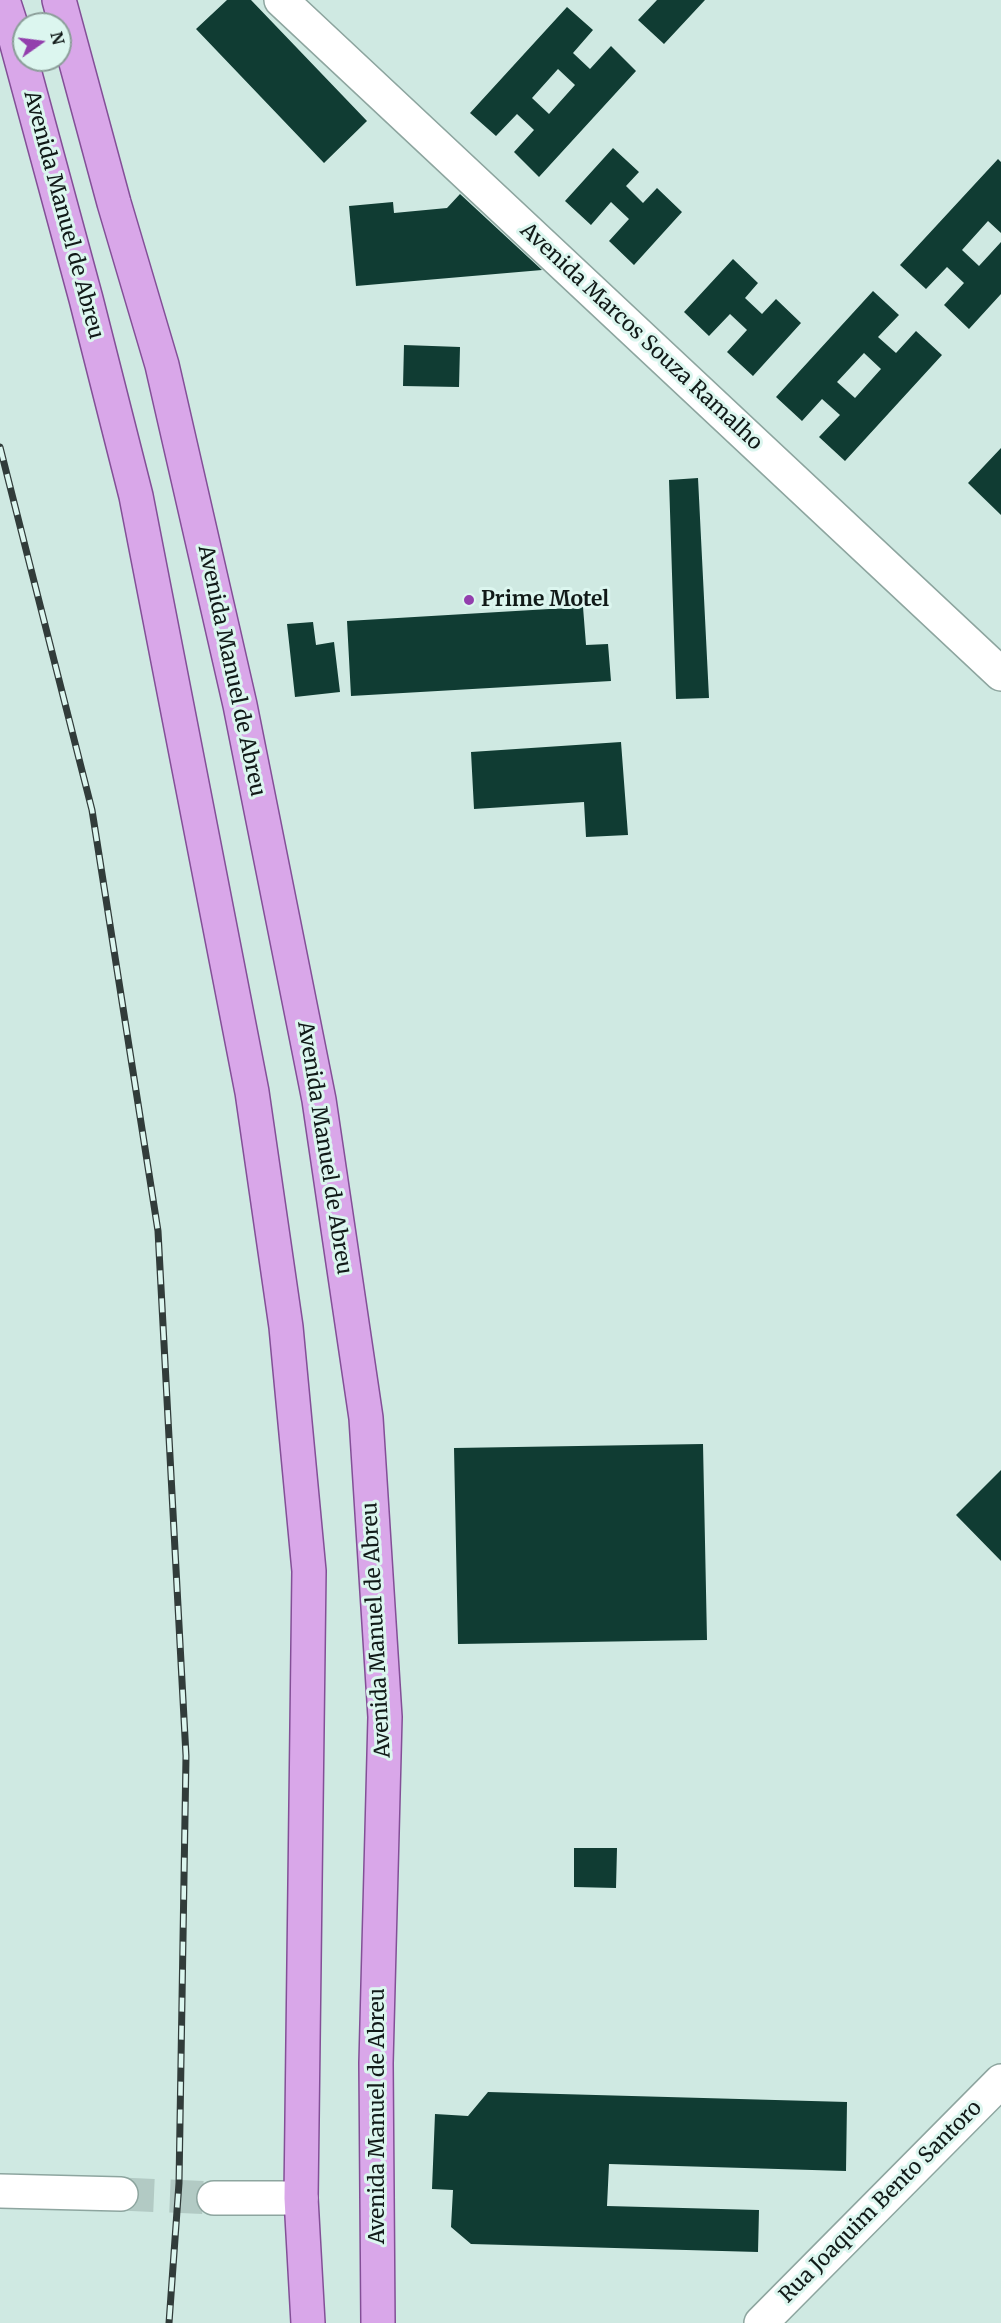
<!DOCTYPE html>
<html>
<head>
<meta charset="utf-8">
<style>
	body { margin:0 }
	#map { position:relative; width:1001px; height:2323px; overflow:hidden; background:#cfe9e2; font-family:Merriweather,serif }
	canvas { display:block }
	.north { position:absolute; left:12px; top:12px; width:60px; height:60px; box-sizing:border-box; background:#dcf6ef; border:2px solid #8b9e99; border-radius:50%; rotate:76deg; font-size:16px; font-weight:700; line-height:24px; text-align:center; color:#111a18 }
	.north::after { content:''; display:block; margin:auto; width:21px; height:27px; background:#933fad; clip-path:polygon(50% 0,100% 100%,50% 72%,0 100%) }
</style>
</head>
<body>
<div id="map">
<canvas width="1001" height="2323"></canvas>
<div class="north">N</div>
</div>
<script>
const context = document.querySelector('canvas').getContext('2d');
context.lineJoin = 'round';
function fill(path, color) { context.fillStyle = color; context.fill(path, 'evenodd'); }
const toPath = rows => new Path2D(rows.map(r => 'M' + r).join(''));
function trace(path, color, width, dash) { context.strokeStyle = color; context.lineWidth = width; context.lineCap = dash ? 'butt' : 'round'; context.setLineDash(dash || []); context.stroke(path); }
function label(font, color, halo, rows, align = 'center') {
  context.font = font + ' Merriweather,serif'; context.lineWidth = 6; context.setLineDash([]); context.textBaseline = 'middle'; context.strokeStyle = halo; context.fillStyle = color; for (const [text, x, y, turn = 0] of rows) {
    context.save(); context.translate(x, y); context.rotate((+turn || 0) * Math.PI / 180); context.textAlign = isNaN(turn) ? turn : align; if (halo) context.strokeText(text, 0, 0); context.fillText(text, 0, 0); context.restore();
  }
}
const building = toPath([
	[227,0,251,0,367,121,324,163,196,29],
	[657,0,705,0,664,44,638,20],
	[567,7,593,30,573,53,590,69,611,46,636,71,539,177,514,152,534,130,517,114,496,136,470,113],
	[558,69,575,85,549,114,532,98],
	[613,148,639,172,626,186,643,203,657,188,682,212,634,265,609,241,629,219,611,202,591,225,565,201],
	[998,159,1001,162,1001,233,988,221,962,250,979,266,1001,242,1001,294,969,329,944,305,964,283,947,267,926,289,900,265],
	[460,194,542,270,356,286,349,206,393,202,394,213,447,208],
	[733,259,758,283,745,298,762,314,776,299,801,323,753,376,727,352,747,330,730,314,709,336,684,312],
	[873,291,899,315,878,337,896,353,916,331,942,355,845,461,819,437,840,415,822,399,802,421,776,397],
	[864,353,881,369,855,398,837,382],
	[404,345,460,347,459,387,403,386],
	[1001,448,1001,515,968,483],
	[698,478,709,698,676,699,669,480],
	[583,607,586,645,608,644,611,681,351,696,347,621],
	[313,622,316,645,334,642,340,692,295,697,287,624],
	[621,742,628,835,586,837,584,802,474,809,471,752],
	[703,1444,707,1640,458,1644,454,1448],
	[1001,1470,1001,1561,956,1515],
	[574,1848,617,1848,616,1888,574,1887],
	[488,2092,847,2102,846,2171,609,2164,607,2206,759,2210,758,2252,471,2244,451,2227,453,2190,432,2189,435,2114,468,2116]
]);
const minorTunnel = toPath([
	[121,2194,214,2198]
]);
const minor = toPath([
	[281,0,1001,674],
	[0,2191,121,2194],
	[214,2198,301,2198],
	[761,2323,1001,2081]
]);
const major = toPath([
	[3,0,15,37,86,299,136,496,252,1092,286,1327,309,1571,301,2198,308,2323],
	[59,0,114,203,162,365,240,705,319,1100,366,1418,385,1717,376,2063,378,2323]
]);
const rail = toPath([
	[0,447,92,810,158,1231,186,1756,179,2183,169,2323]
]);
const markers = [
	[469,600,6,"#933fad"]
];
const streetNames = [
	["Avenida Manuel de Abreu",63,215,75],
	["Avenida Marcos Souza Ramalho",641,337,43],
	["Avenida Manuel de Abreu",231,671,78],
	["Avenida Manuel de Abreu",324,1148,81],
	["Avenida Manuel de Abreu",377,1630,-93],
	["Avenida Manuel de Abreu",378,2116,-90],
	["Rua Joaquim Bento Santoro",881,2202,-45]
];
const poiNames = [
	["Prime Motel",481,600]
];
fill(building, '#103c33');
trace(minorTunnel, '#b2cac4', 33, [33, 16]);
trace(minor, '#8da59f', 36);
trace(major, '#834f97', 36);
trace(minor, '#fff', 33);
trace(major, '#d9a7e9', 33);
trace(rail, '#313c3a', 7);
trace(rail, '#dcf6ef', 4.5, [14]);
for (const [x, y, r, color] of markers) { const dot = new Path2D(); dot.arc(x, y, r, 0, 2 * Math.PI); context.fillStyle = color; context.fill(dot); trace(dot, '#dcf6ef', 2); }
label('21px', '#111a18', '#dcf6ef', streetNames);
label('bold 21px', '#111a18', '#dcf6ef', poiNames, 'left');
</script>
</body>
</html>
